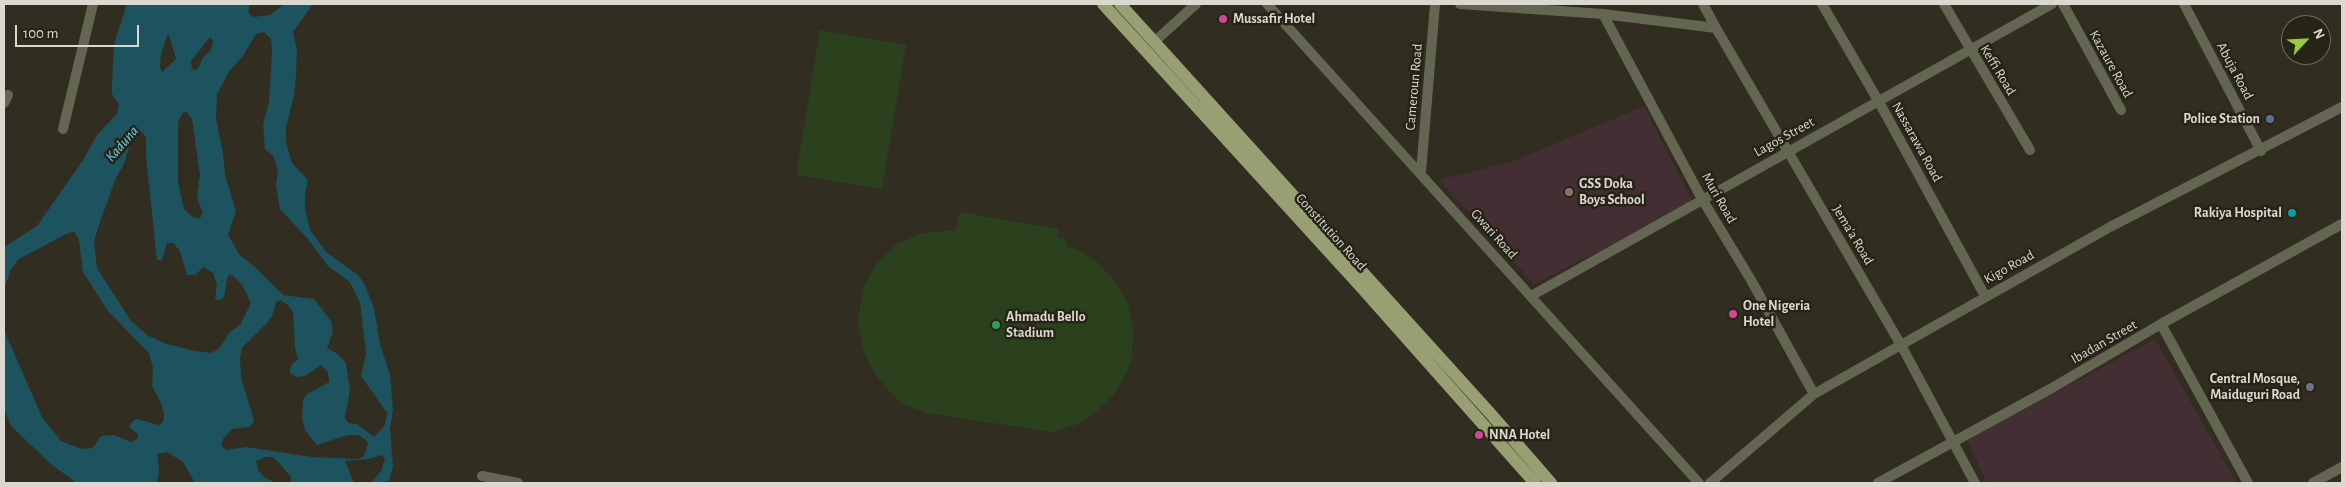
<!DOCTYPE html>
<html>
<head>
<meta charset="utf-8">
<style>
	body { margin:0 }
	#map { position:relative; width:2346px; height:487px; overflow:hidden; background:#312d21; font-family:"Alegreya Sans",sans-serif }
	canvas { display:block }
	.frame { position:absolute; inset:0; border:5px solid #dbd8d0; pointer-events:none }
	.north { position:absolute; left:2281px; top:15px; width:50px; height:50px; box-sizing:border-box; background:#272317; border:1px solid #6f6b61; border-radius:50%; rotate:65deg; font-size:14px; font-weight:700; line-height:20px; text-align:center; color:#dbd8d0 }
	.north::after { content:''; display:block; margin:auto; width:18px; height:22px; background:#95cc3b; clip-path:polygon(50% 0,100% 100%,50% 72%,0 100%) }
	.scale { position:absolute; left:15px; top:25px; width:124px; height:22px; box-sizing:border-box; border:2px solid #dbd8d0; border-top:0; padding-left:6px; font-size:15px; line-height:18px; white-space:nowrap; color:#dbd8d0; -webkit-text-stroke:4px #272317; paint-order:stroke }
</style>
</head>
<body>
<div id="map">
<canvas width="2346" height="487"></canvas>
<div class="frame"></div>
<div class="north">N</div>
<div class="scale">100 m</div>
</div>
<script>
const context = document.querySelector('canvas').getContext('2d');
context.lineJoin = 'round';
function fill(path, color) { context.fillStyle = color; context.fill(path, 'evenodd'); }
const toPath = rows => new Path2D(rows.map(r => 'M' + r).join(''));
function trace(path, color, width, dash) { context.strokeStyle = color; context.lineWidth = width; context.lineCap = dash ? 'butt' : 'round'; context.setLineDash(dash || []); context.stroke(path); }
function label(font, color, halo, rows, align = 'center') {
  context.font = font + ' "Alegreya Sans",sans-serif'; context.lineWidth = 5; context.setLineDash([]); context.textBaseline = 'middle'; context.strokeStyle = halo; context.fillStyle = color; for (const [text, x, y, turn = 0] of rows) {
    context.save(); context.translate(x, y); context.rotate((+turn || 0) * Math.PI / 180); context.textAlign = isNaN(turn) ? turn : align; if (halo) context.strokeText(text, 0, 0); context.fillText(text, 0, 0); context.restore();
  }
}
const education = toPath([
	[1644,106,1694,204,1534,284,1439,180,1514,161],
	[2155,339,2237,483,1987,483,1967,440]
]);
const green = toPath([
	[820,30,906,45,882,189,796,175],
	[960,212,1059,229,1057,237,1067,239,1066,246,1079,250,1097,262,1116,283,1128,304,1133,331,1132,356,1124,379,1111,398,1094,415,1075,425,1052,432,927,413,901,403,884,386,869,364,862,347,858,320,863,288,876,264,898,243,924,233,956,230]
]);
const water = toPath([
	[127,4,250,4,248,12,253,17,270,15,284,4,313,4,293,32,297,50,296,75,294,95,286,128,286,142,292,163,308,180,305,194,305,210,310,230,326,252,358,275,364,283,374,308,380,344,390,375,393,410,390,428,393,467,389,481,371,483,381,471,385,459,382,455,368,459,345,461,354,483,291,483,291,477,280,464,273,457,266,457,256,461,258,470,264,477,276,483,195,483,183,462,167,452,157,454,159,469,157,483,77,483,52,465,11,426,4,410,4,330,42,417,61,441,82,449,93,448,101,436,114,435,131,442,138,438,138,434,129,427,133,421,137,419,159,425,163,422,164,414,161,403,152,386,153,368,149,353,108,311,83,272,79,240,74,232,68,233,19,259,11,269,4,289,4,247,37,226,83,160,97,135,117,114,119,104,112,94,112,85,114,44],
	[264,32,271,39,272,50,269,102,263,124,265,149,273,156,278,169,276,185,280,209,308,239,328,266,350,282,360,303,366,353,361,376,387,413,385,425,374,437,357,424,348,423,345,418,350,390,346,363,338,354,327,348,333,332,331,321,321,308,314,299,283,295,256,268,239,254,228,235,236,211,225,175,223,154,216,118,217,94,230,70,243,56,256,34],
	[169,35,176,59,162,72,160,67,161,54,167,36],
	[210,37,213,41,211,50,203,57,199,67,196,70,192,69,191,61],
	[186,111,192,119,200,175,197,198,203,213,200,218,194,218,184,209,178,182,178,122,182,114],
	[142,132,146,137,146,156,157,260,162,260,167,243,173,243,180,251,187,275,195,275,204,267,213,273,217,284,215,299,220,300,224,297,227,279,229,275,233,276,243,286,251,303,240,325,230,332,219,349,211,353,190,350,164,343,147,335,131,321,97,268,94,241,101,219,116,178,124,164,130,144,134,136],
	[280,300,287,304,293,312,295,347,298,359,292,364,289,372,296,377,305,376,321,365,327,371,329,378,329,382,306,395,303,400,302,418,305,430,317,445,348,435,359,435,368,442,364,456,358,459,312,457,246,447,227,450,221,446,223,439,232,429,249,427,252,424,254,420,241,378,240,359,242,348,268,322,273,314,276,302]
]);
const minor = toPath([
	[1267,4,1699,483],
	[1460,4,1603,14,1716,28],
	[1703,4,1716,28,1901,345,1975,483],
	[1822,4,1879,102,1985,296],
	[1944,4,2030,150],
	[2063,4,2121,110],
	[2184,4,2261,151],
	[1603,14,1702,199,1751,280,1814,394],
	[1154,42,1196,4],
	[4,103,8,95],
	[63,129,93,4],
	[1421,172,1435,4],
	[1531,296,2052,4],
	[2161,324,2248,483],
	[482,476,518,483],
	[1710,483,1814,394,2110,227,2342,107],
	[1878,483,2052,388,2161,324,2342,224],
	[2313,483,2342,467]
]);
const primary = toPath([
	[1103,4,1361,287,1535,483],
	[1120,4,1490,413,1551,483]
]);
const markers = [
	[1223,19,5,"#d1479c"],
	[2270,119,5,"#5c6f8a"],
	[1569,192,5,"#8d6e63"],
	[2292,213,5,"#0f9aa8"],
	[1733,314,5,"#d1479c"],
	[996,325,5,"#2e9e5b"],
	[2310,387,5,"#6b7280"],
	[1479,435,5,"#d1479c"]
];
const poiNames = [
	["Mussafir Hotel",1233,19],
	["Police Station",2260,119,"right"],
	["GSS Doka",1579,184],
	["Boys School",1579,200],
	["Rakiya Hospital",2282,213,"right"],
	["One Nigeria",1743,306],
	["Hotel",1743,322],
	["Ahmadu Bello",1006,317],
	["Stadium",1006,333],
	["Central Mosque,",2300,379,"right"],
	["Maiduguri Road",2300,395,"right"],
	["NNA Hotel",1489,435]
];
const streetNames = [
	["Kazaure Road",2111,64,61],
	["Keffi Road",1998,70,59],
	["Abuja Road",2235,71,62],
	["Cameroun Road",1414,87,-85],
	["Lagos Street",1784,137,-29],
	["Nassarawa Road",1917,142,61],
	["Muri Road",1719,198,60],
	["Constitution Road",1331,232,48],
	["Gwari Road",1494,234,48],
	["Jema'a Road",1853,235,59],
	["Kigo Road",2009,267,-29],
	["Ibadan Street",2104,342,-30]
];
const waterNames = [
	["Kaduna",122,144,-49]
];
fill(education, '#422e33');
fill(green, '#2b411e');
fill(water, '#1d535f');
trace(minor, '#636751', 10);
trace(primary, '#98a073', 12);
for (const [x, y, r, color] of markers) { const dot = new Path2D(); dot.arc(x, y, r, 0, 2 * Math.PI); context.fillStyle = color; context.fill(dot); trace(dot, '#272317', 2); }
label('bold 14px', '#dbd8d0', '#272317', poiNames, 'left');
label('14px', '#dbd8d0', '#272317', streetNames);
label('italic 15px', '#66d2eb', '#272317', waterNames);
</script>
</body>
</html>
